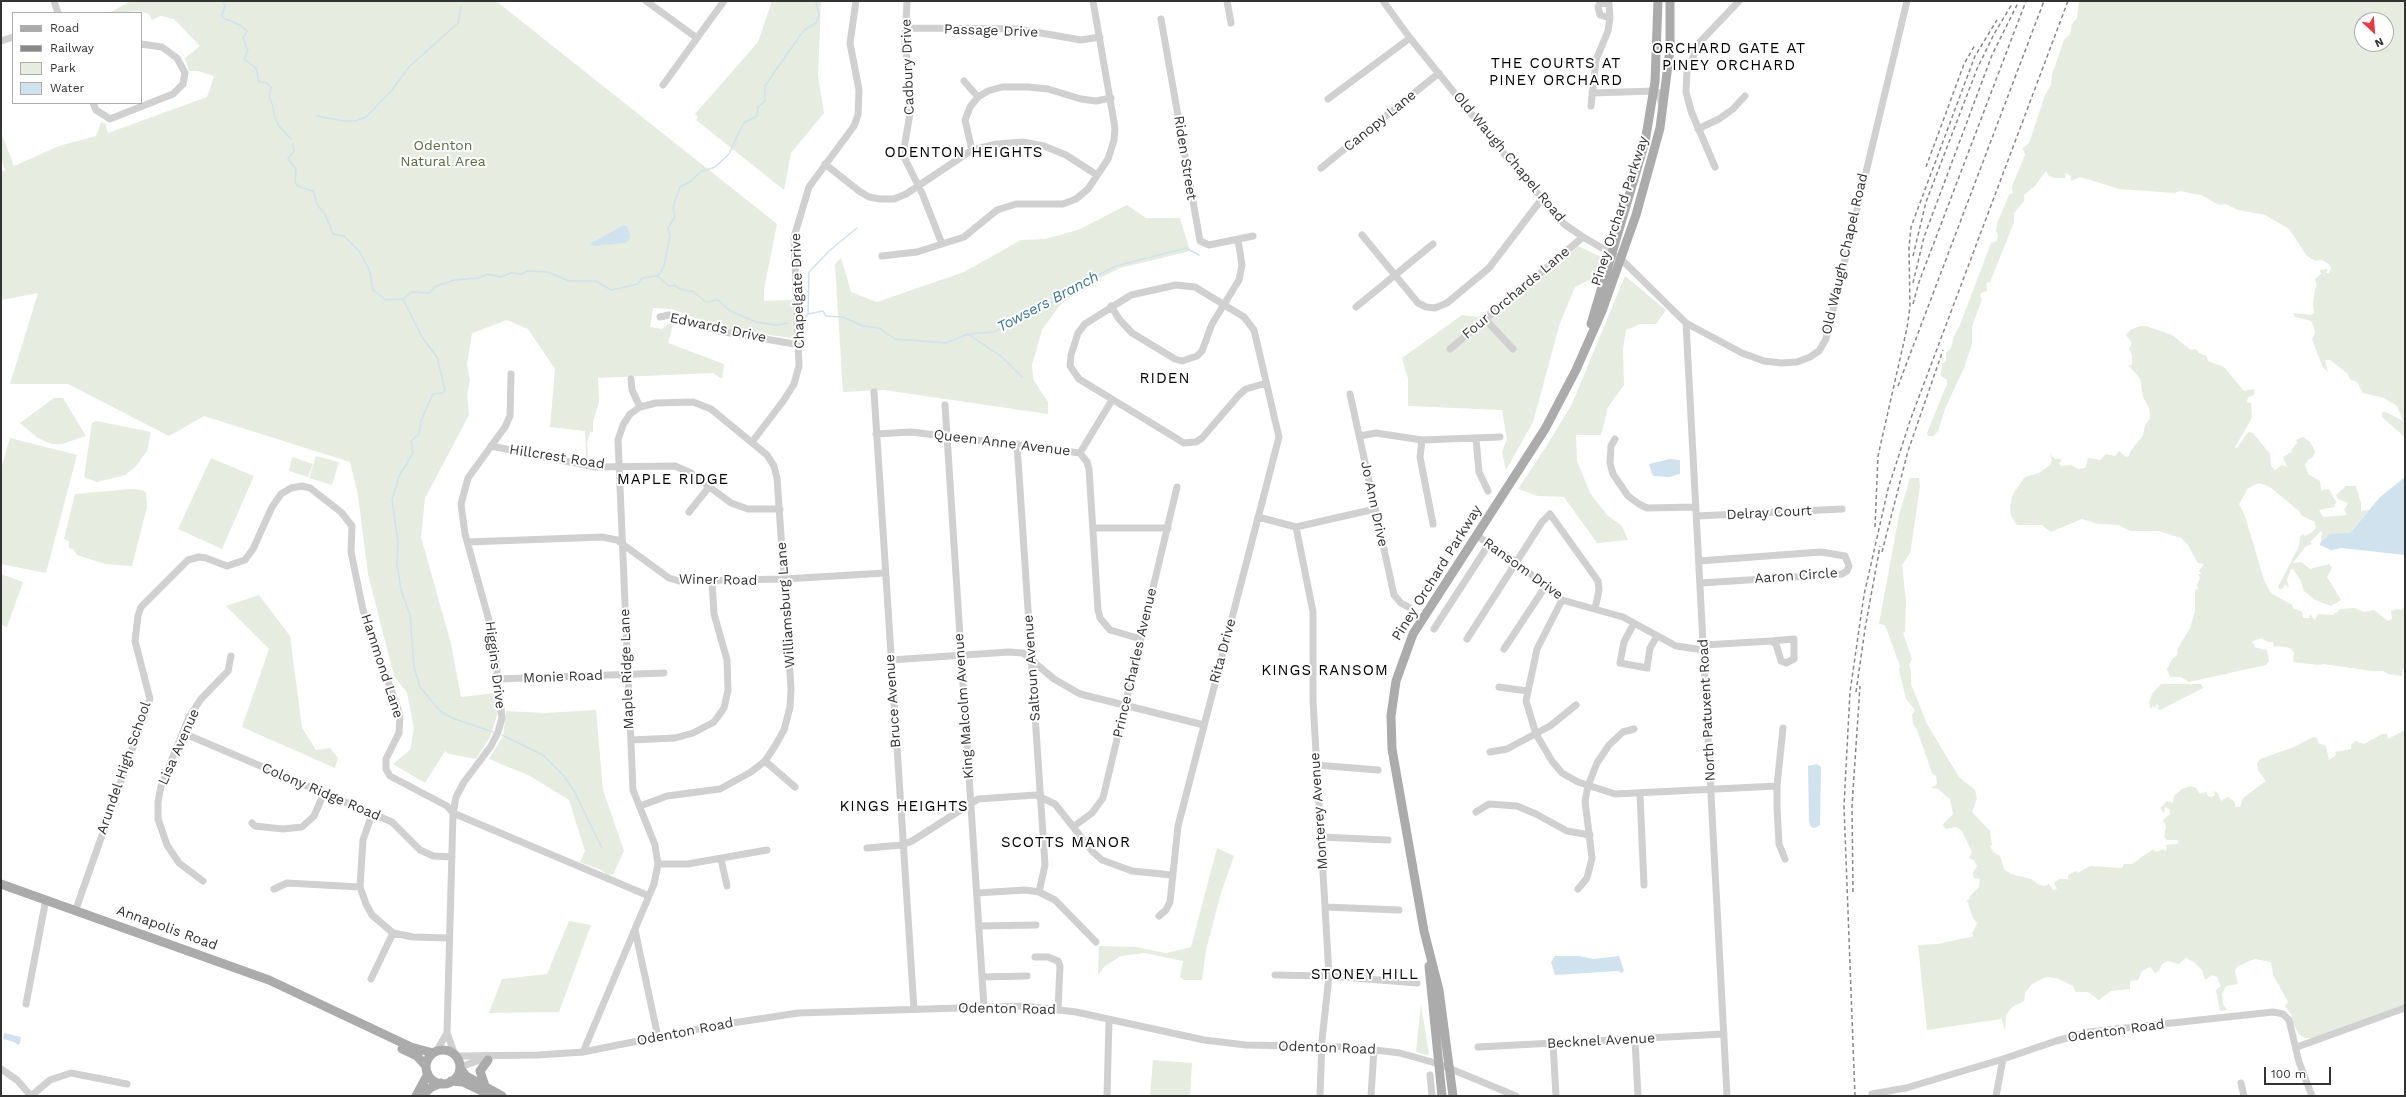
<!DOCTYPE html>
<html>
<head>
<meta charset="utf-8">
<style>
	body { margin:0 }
	#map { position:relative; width:2406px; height:1097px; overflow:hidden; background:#fff; font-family:"Work Sans",sans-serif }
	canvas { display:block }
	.frame { position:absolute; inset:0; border:2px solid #333; pointer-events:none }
	.legend { position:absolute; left:12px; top:12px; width:130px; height:92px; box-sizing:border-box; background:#fff; border:1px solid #adadad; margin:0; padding:5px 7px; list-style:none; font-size:12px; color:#333 }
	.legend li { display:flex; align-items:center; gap:8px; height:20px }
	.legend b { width:20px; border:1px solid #adadad }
	.north { position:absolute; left:2354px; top:12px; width:40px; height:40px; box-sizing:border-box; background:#fff; border:1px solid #adadad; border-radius:50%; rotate:154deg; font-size:11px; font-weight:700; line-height:16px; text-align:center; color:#333 }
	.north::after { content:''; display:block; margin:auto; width:14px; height:18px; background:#e63946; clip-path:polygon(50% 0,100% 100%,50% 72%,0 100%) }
	.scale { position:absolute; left:2264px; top:1067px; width:67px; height:18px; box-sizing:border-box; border:2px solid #333; border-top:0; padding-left:5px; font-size:12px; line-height:14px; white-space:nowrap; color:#333; -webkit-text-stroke:3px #fff; paint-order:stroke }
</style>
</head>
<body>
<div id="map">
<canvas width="2406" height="1097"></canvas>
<div class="frame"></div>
<ul class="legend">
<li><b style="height:5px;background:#ababab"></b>Road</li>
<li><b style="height:5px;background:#888"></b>Railway</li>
<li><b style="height:11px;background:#e6ecdf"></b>Park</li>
<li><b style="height:11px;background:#cfe2ee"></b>Water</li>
</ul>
<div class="north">N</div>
<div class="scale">100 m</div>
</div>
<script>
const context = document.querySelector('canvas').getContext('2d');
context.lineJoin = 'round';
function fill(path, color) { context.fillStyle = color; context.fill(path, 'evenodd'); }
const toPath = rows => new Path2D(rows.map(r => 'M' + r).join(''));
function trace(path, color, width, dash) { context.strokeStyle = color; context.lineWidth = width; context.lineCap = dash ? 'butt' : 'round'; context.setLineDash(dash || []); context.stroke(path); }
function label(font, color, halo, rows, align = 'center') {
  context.font = font + ' "Work Sans",sans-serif'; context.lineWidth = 4; context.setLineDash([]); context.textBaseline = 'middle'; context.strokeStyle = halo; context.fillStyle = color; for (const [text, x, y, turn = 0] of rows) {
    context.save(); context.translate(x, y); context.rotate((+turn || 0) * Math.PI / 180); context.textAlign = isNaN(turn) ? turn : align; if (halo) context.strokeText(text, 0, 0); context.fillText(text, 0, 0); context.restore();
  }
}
const green = toPath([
	[131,1,496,1,777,224,764,289,764,301,792,300,795,334,791,338,722,328,672,309,653,308,650,327,662,329,674,320,668,343,724,364,722,379,713,373,598,378,599,402,593,422,593,432,590,432,587,443,588,460,586,459,585,431,550,427,555,369,528,329,507,320,472,333,467,364,470,381,467,393,469,415,425,498,421,537,451,644,461,697,495,693,498,712,490,737,476,759,449,754,445,751,425,783,393,764,410,750,414,728,407,693,394,676,368,574,358,495,350,462,204,416,169,436,68,384,10,384,38,293,1,300,1,172,5,170,1,158,1,132,14,166,59,146,96,136,101,122,105,123,108,133,207,97,214,76,198,71,189,71,185,58,200,46,174,19,161,16,152,20,149,14,139,11,109,13],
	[772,1,821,1,818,76,824,113,791,153,784,190,696,120,698,117,695,114,758,42],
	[2079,1,2405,1,2405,437,2382,417,2382,412,2386,412,2403,421,2397,406,2384,398,2363,393,2357,382,2350,379,2348,374,2330,360,2325,360,2328,372,2323,368,2312,339,2315,333,2314,327,2311,321,2295,317,2293,313,2312,315,2314,313,2313,304,2315,289,2317,286,2315,279,2321,274,2320,270,2328,269,2326,273,2329,273,2331,268,2329,264,2322,260,2315,261,2307,256,2289,229,2265,215,2238,210,2226,204,2219,205,2201,195,2180,191,2175,193,2120,189,2080,177,2071,181,2071,176,2066,173,2065,178,2056,178,2049,176,2046,171,2035,186,2024,195,2024,201,2014,213,2014,222,1997,265,1990,282,1986,283,1987,291,1981,293,1980,297,1982,299,1972,327,1972,344,1964,368,1945,409,1938,431,1934,436,1928,436,1927,433,1947,384,1947,380,1941,376,1942,364,1946,361,1946,353,1951,348,1954,336,1960,325,1991,243,1997,241,1998,235,1996,231,1998,221,2009,195,2013,193,2012,186,2025,155,2023,148,2029,143,2045,95,2051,85,2052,75,2064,40,2070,34,2072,24,2077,18],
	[2362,20,2386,20,2386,44,2362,44],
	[1127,205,1146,218,1180,218,1190,251,1120,268,1087,285,1059,306,1042,330,1032,365,1033,379,1048,402,1048,414,884,390,843,392,835,264,841,258,851,292,877,302,964,272,1021,240,1045,239,1078,230],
	[1576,245,1603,258,1594,278,1575,287,1560,323,1533,422,1506,470,1502,452,1507,439,1502,410,1408,406,1408,379,1402,358,1462,315,1478,317,1527,285],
	[1625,276,1666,310,1656,324,1640,324,1626,330,1623,349,1624,385,1608,407,1601,435,1576,435,1577,461,1590,493,1607,515,1622,526,1628,540,1597,543,1564,497,1538,496,1518,489,1546,447,1572,404],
	[2140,326,2146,326,2172,335,2191,350,2196,349,2199,353,2207,356,2208,361,2224,367,2244,391,2254,389,2254,395,2248,397,2247,402,2251,403,2252,418,2235,447,2237,448,2248,432,2253,433,2270,454,2271,466,2275,470,2282,465,2287,467,2283,457,2292,452,2291,450,2297,443,2296,440,2303,437,2310,442,2315,451,2313,457,2308,460,2305,465,2308,474,2320,481,2321,490,2329,489,2336,502,2334,507,2319,510,2323,517,2347,515,2344,510,2348,503,2338,499,2336,495,2346,486,2356,486,2361,503,2361,511,2369,510,2353,529,2350,533,2325,537,2321,541,2322,531,2320,532,2310,542,2312,544,2306,546,2293,563,2301,562,2310,569,2329,564,2332,568,2327,577,2341,600,2331,606,2315,600,2304,591,2301,581,2293,569,2291,569,2287,580,2289,588,2285,584,2283,588,2279,589,2278,587,2299,546,2300,537,2303,534,2305,536,2311,533,2316,528,2315,522,2302,516,2299,511,2270,487,2259,483,2248,488,2239,504,2245,516,2264,580,2271,593,2292,605,2294,610,2296,609,2302,612,2303,618,2309,618,2310,614,2315,620,2318,614,2333,615,2341,609,2354,608,2364,612,2374,610,2388,621,2392,619,2391,611,2397,609,2401,610,2405,606,2405,668,2402,669,2402,676,2388,674,2383,671,2372,671,2323,664,2318,665,2293,662,2294,652,2290,648,2280,646,2274,647,2273,642,2268,642,2261,638,2251,642,2255,645,2254,647,2267,650,2269,661,2266,665,2189,682,2181,677,2170,677,2167,669,2173,658,2177,655,2178,648,2190,628,2195,611,2195,590,2198,589,2197,585,2200,578,2198,574,2201,574,2199,571,2204,564,2198,563,2188,545,2181,538,2158,531,2130,531,2119,525,2098,524,2082,519,2051,532,2042,525,2017,525,2011,516,2010,506,2013,494,2025,477,2039,473,2050,465,2052,460,2050,454,2055,459,2062,459,2059,464,2061,466,2071,465,2078,469,2085,468,2088,458,2100,460,2106,454,2115,456,2119,451,2126,457,2129,456,2130,452,2143,435,2145,425,2150,418,2149,408,2143,397,2140,378,2129,366,2132,364,2132,355,2129,349,2132,343,2126,335,2130,330],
	[54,398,63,398,86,436,62,444,51,444,38,438,20,423],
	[96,421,151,432,147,451,136,466,125,475,97,482,84,477,92,423],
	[10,438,77,455,46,573,1,564,1,469],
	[316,456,339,462,332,485,309,478],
	[292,457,313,464,308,477,289,471],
	[211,458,254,476,222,549,178,529],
	[1910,478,1919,478,1920,486,1912,541,1910,553,1902,565,1906,602,1905,632,1903,633,1912,659,1909,665,1911,670,1911,684,1927,724,1959,777,1975,790,1977,799,1972,812,1990,831,1992,845,1990,846,1993,852,2000,856,2004,869,2011,874,2031,879,2038,884,2044,886,2049,884,2053,890,2057,889,2054,883,2059,879,2068,879,2068,875,2076,871,2078,873,2090,866,2122,868,2124,864,2132,864,2153,849,2156,852,2164,849,2165,852,2167,848,2166,845,2178,844,2178,840,2167,840,2164,837,2166,826,2163,820,2170,814,2170,810,2165,807,2164,813,2160,808,2167,801,2173,803,2174,796,2182,789,2190,786,2196,788,2200,794,2206,792,2208,796,2212,797,2215,795,2214,791,2218,793,2221,801,2228,797,2235,802,2235,807,2240,807,2243,798,2266,781,2258,770,2257,764,2260,759,2294,747,2313,737,2317,738,2318,743,2326,746,2329,760,2336,755,2335,752,2351,749,2351,745,2356,741,2364,744,2382,734,2387,734,2388,739,2405,730,2405,1005,2313,1038,2305,1038,2299,1034,2292,1022,2292,1016,2285,1006,2288,1002,2273,975,2271,962,2255,959,2238,966,2235,971,2238,984,2226,986,2222,994,2223,1004,2227,1010,2220,1011,2216,990,2221,986,2217,977,2212,975,2205,980,2202,970,2194,962,2186,958,2179,964,2168,961,2162,964,2159,971,2155,973,2150,967,2142,971,2138,980,2130,981,2130,989,2111,991,2099,1000,2088,992,2076,992,2073,986,2065,982,2056,978,2046,977,2032,984,2025,993,2024,1001,2012,1007,2006,1015,2005,1030,2000,1014,2001,1019,1927,1030,1918,945,1938,944,1974,936,1972,934,1977,923,1973,918,1967,900,1970,899,1969,897,1979,887,1980,879,1974,878,1973,873,1977,866,1974,860,1969,858,1972,852,1962,831,1956,827,1946,829,1942,825,1953,814,1950,799,1938,789,1931,788,1937,784,1936,776,1932,773,1917,730,1913,724,1912,715,1915,710,1906,699,1899,670,1900,666,1885,625,1879,624,1899,515],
	[131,489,143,490,146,493,147,507,132,566,105,564,77,555,73,549,69,548,69,541,64,539,75,494],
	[1,574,23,582,7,627,1,625],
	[259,595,290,636,302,728,316,750,330,748,338,758,335,768,242,727,269,649,226,606],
	[2161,684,2201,684,2203,688,2160,710,2156,707,2160,707,2157,704,2155,708,2153,706,2151,709,2149,703,2152,694],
	[596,710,603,790,624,851,613,875,610,874,609,876,601,870,580,862,585,851,569,800,530,776,489,759,503,736,506,711,545,713],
	[1217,848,1234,856,1221,893,1206,950,1202,980,1184,980,1180,977,1183,961,1145,953,1121,956,1105,966,1098,975,1099,946,1136,947,1166,953,1191,947],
	[569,921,591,925,559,1012,489,1013,502,979,547,974],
	[1421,1004,1429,1054,1426,1055,1416,1052],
	[1153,1060,1192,1063,1190,1096,1150,1096]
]);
const water = toPath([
	[624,225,627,226,630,235,629,240,625,243,595,246,590,244],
	[1670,459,1680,460,1680,474,1669,477,1653,476,1649,464],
	[2405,477,2405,555,2342,548,2331,550,2320,545,2321,541,2330,534,2350,533,2380,497],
	[1817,764,1821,767,1820,825,1815,828,1811,827,1809,821,1808,766],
	[1555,956,1580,956,1593,959,1619,956,1624,971,1622,973,1618,971,1555,975,1551,962],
	[4,1033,21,1037,20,1043,18,1045,14,1042,3,1039]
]);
const stream = toPath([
	[223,1,225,6,222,15,223,18,240,25,247,31,243,38,248,50,244,59,256,68,259,82,267,83,271,87,269,97,273,106,274,116,279,126,291,139],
	[317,116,343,121,355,121,366,117,392,90,409,67,458,23,461,7],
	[293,144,294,151,288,159,296,169,295,181,297,186,313,191,318,206,325,214,333,234,344,236,359,251,369,269,373,290,386,300,403,299,412,292,429,293,436,286,455,280,478,278,488,274,500,277,511,273,522,274,527,271,548,272,569,281,596,281,611,290,638,284,642,278,657,276,669,286,674,285,682,290,692,291,706,302,718,300,730,311,756,322,776,325,788,323],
	[658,276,664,266,670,236,668,228,675,217,673,207,680,187,691,181,700,172,715,167,729,154,741,128,745,122,757,116,758,107,765,101,765,86,769,80,804,30,816,23,819,15,816,2],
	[403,299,422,337,437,357,445,390,443,393,433,394,431,398,421,421,419,434,411,441,413,453,399,476,392,500,398,541,397,565,401,590,410,615,414,667,420,687,440,711,452,718,493,732],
	[808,314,809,272,829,251,857,228],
	[805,318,808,314,823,311,826,316,843,317,863,326,879,328,895,339,946,343,968,334,993,332,1011,325,1024,316,1044,308,1074,287,1116,266,1186,248,1199,255],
	[968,334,1002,357,1022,377],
	[502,735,543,755,564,776,573,789,602,848]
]);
const minor = toPath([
	[54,1,58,13],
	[646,1,697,38],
	[907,1,905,45,912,101,903,155,922,193,942,244],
	[1227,1,1231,23],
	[1383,1,1410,38,1499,148,1564,224,1583,237,1621,259,1686,323,1742,353,1764,361,1781,363,1797,362,1810,357,1819,351,1826,339,1907,1],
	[1161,19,1200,241,1209,245,1253,236],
	[906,28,1018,29,1081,40,1100,37],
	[1,41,13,37],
	[964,81,978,97],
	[663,85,724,1],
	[1592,93,1654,91,1660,93,1661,102],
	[1328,99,1410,38],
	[93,103,96,110,110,119,173,94,183,84,185,73,177,58,162,47,141,44],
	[1591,106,1596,60,1608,31,1610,18,1600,15,1598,7,1600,3,1609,4,1610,18],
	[1698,129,1719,119,1733,109,1745,96],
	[972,150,965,120,970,107,978,97,988,91,1002,87,1028,87,1048,89,1081,99,1096,101,1111,98],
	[825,164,859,191,869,197,880,199,894,199,906,194,972,150,997,144,1023,142,1044,146,1066,155,1097,175],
	[1715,167,1691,111,1686,92,1687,71,1699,43,1739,1],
	[1321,168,1439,73],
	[1362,235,1418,303,1426,307,1435,308,1447,303,1489,268,1541,200],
	[882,256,917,252,964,237,997,210,1016,204,1063,204,1076,199,1088,189,1108,159,1114,140,1115,128,1093,1],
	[1111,306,1119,319,1132,333,1175,359,1182,361,1197,356,1202,351,1212,324,1239,280,1242,265,1238,240],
	[1356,307,1433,244],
	[660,317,669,315,719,331,800,345],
	[1485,319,1513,349],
	[1686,323,1727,1096],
	[1450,349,1583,237],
	[631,379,632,390,640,407],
	[874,392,914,1009],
	[1350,394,1394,595,1401,603,1410,608],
	[945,405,984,1007],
	[876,434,911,432,1080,453,1087,462,1089,469,1098,610,1100,618,1110,630,1141,639],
	[1360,436,1376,433,1422,440,1500,437],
	[1476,439,1479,472,1488,491],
	[1615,439,1611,446,1610,463,1613,474,1628,496,1639,504,1647,508,1696,507],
	[1422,440,1420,457,1433,524],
	[752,442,784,400,794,384,799,366,794,237,809,187,854,126,858,115,859,90,850,43,856,1],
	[1017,444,1045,865,1039,892],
	[491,446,595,467,675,466,691,473,731,503,748,509,780,509],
	[1080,453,1112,400],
	[689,512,709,487],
	[1697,516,1842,509],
	[1258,517,1296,527,1375,509],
	[1296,527,1313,612,1313,701,1329,976,1322,1040,1320,1096],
	[1093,528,1168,528],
	[1476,535,1516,562,1562,600,1623,617,1676,646,1704,650],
	[468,542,602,537,617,540,669,578,679,581,784,579,885,573],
	[1699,561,1821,552,1845,556,1849,566,1847,571,1842,574,1701,583],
	[1562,600,1537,649,1526,701,1536,734,1552,761,1562,773,1578,782,1615,794,1777,786],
	[1634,623,1624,642,1620,663,1647,668,1650,648,1657,636],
	[1434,629,1489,544],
	[1467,639,1542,522,1550,514,1598,581,1599,590,1595,609],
	[1704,645,1771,641,1776,644,1781,661,1786,663,1794,659,1794,639,1771,641],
	[1504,649,1545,587],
	[891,660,1009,652,1023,653,1054,679,1080,694,1204,725],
	[499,679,664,673],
	[1499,687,1527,691],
	[1783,728,1777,786,1777,807,1779,844,1785,859],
	[183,733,392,822,420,850,433,856,452,857],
	[631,740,675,738,693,733,714,722,724,708,728,690,727,660,714,614,712,582],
	[1490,752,1507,749,1550,726,1576,705],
	[765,761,795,787],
	[1316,765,1378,770],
	[1640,794,1644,885],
	[1476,812,1489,804,1517,806,1536,814,1567,831,1590,835],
	[372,814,363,840,360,887,366,904,372,915,393,933,413,937,449,938],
	[252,823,255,826,283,829,302,827,314,816,324,793],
	[1073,827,1092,813,1103,798,1177,487],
	[1321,837,1388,840],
	[867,848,902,845,912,841,978,799,1036,795,1055,804,1093,852,1102,860,1132,871,1172,875],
	[721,859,727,886],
	[658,864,688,864,767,850],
	[203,881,179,863,167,845,158,819,158,802,161,786,189,717,201,699,228,671,231,656],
	[274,889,287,883,360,887],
	[1578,889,1587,878,1592,858,1585,801,1588,786,1597,763,1609,745,1623,732,1634,729],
	[977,893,1025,890,1039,892,1055,900,1096,942],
	[1325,907,1399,910],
	[76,909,150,699,135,641,138,616,141,607,188,560,199,557,206,558,227,566,245,560,253,549,272,507,281,494,291,488,302,486,310,488,341,512,352,526,351,552,363,610,400,715,399,733,386,759,386,769,390,776,447,806,453,813,649,896],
	[1159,916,1166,910,1170,902,1178,826,1279,437,1254,330,1244,317,1195,287,1176,285,1131,295,1085,324,1078,333,1071,355,1070,366,1079,379,1184,443,1196,442,1202,438,1239,395,1246,389,1266,383],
	[979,926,1036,925],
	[635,930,658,1037],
	[1035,957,1048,957,1058,961,1060,966,1058,1009],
	[1275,975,1329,976,1417,983],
	[982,977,1027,976],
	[371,979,393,933],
	[26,1004,46,899],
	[1635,1039,1638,1096],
	[1553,1044,1556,1096],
	[1478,1047,1724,1034],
	[2297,1047,2405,1008],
	[436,1052,447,1033],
	[583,1052,654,884,658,864,655,845,633,790,618,440,623,425,630,414,640,407,656,403,693,402,711,409,767,455,774,466,777,478,784,579,791,689,790,707,784,730,775,746,765,761,751,772,720,789,667,796,640,806],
	[455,1055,447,1033,453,813,456,797,464,782,491,746,498,732,502,718,493,635,465,534,461,504,468,478,505,427,510,416,511,374],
	[456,1056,538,1055,583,1052,713,1026,798,1013,1024,1006,1076,1012,1204,1040,1246,1045,1350,1047,1400,1053,1439,1064,1516,1096],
	[460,1067,480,1060],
	[1,1069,17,1080,31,1096],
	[1430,1075,1432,1096],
	[2241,1083,2244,1096],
	[1872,1094,1906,1088,2003,1059,2056,1041,2089,1032,2273,1012,2283,1014,2289,1020,2299,1062,2312,1096],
	[31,1096,50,1080,71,1073,127,1084],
	[1107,1096,1109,1020],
	[1371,1096,1374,1049],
	[1996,1096,2003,1059]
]);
const major = toPath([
	[1591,324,1645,142,1655,82,1658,1],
	[1,884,269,980,411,1047,433,1053],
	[1429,966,1442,1096],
	[402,1049,417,1056,426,1066],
	'426 1067a17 17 0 1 1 34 0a17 17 0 1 1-34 0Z',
	[460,1068,466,1076,502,1096],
	[451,1081,463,1082,488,1094],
	[485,1086,480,1071,488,1060],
	[416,1096,428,1074],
	[422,1096,430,1088,441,1083],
	[1453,1096,1439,990,1424,931,1392,749,1391,716,1396,681,1413,634,1545,429,1576,370,1602,311,1636,215,1660,128,1670,49,1670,1]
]);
const rail = toPath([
	[1926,167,1964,64,1975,45],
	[1913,256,1926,202,1977,69,1994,34,2012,4],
	[1913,283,1924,237,1992,55,2019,1],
	[1913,304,1919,282,2026,1],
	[1898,386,2044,1],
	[1875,527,1878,456,1907,328,1910,307,1909,248,1911,227,1975,56,1997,20],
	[1882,552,1908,451,1943,350],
	[1856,692,1865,629,1880,546],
	[1853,892,1852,806,1860,686],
	[1855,1096,1844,806,1850,692,1864,595,1888,489,1911,418,2068,1]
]);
const streetNames = [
	["Passage Drive",991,31,2],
	["Cadbury Drive",908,67,-92],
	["Canopy Lane",1380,121,-39],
	["Old Waugh Chapel Road",1509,157,50],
	["Riden Street",1185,158,81],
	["Piney Orchard Parkway",1620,211,-72],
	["Old Waugh Chapel Road",1845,254,-77],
	["Chapelgate Drive",798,291,-92],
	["Four Orchards Lane",1516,293,-40],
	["Edwards Drive",718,328,12],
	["Queen Anne Avenue",1002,443,7],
	["Hillcrest Road",557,457,9],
	["Jo Ann Drive",1374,504,78],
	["Delray Court",1769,513,-3],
	["Ransom Drive",1523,569,36],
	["Piney Orchard Parkway",1437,573,-58],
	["Aaron Circle",1796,576,-4],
	["Winer Road",718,580,1],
	["Williamsburg Lane",786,605,-94],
	["Rita Drive",1223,651,-75],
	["Prince Charles Avenue",1135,663,-77],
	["Higgins Drive",495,665,83],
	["Hammond Lane",382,666,72],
	["Saltoun Avenue",1032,668,-94],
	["Maple Ridge Lane",627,669,-92],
	["Monie Road",563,677,-2],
	["Bruce Avenue",893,701,-94],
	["King Malcolm Avenue",964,706,-94],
	["North Patuxent Road",1707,710,-93],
	["Lisa Avenue",179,747,-66],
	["Arundel High School",124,768,-71],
	["Colony Ridge Road",321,792,23],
	["Monterey Avenue",1319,811,-94],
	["Annapolis Road",167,928,20],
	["Odenton Road",1007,1009,1],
	["Odenton Road",2116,1031,-8],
	["Odenton Road",685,1032,-11],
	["Becknel Avenue",1601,1041,-3],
	["Odenton Road",1327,1048,2]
];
const parkNames = [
	["Odenton",443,146],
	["Natural Area",443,162]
];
const neighbourhoodNames = [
	["ORCHARD GATE AT",1729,49],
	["PINEY ORCHARD",1729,66],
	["THE COURTS AT",1556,64],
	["PINEY ORCHARD",1556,81],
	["ODENTON HEIGHTS",964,153],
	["RIDEN",1165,379],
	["MAPLE RIDGE",673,480],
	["KINGS RANSOM",1325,671],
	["KINGS HEIGHTS",904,807],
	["SCOTTS MANOR",1066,843],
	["STONEY HILL",1365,975]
];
const waterNames = [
	["Towsers Branch",1048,302,-28]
];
fill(green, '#e6ecdf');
fill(water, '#cfe2ee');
trace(stream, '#cfe2ee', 1.5);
trace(minor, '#d0d0d0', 7);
trace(major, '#ababab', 9);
trace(rail, '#888', 1.5, [4, 3]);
label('14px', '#333', '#fff', streetNames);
label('14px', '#56703f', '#fff', parkNames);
context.letterSpacing = '1px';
label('15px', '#000', '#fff', neighbourhoodNames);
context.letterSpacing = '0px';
label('italic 15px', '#3f7597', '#fff', waterNames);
</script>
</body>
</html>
